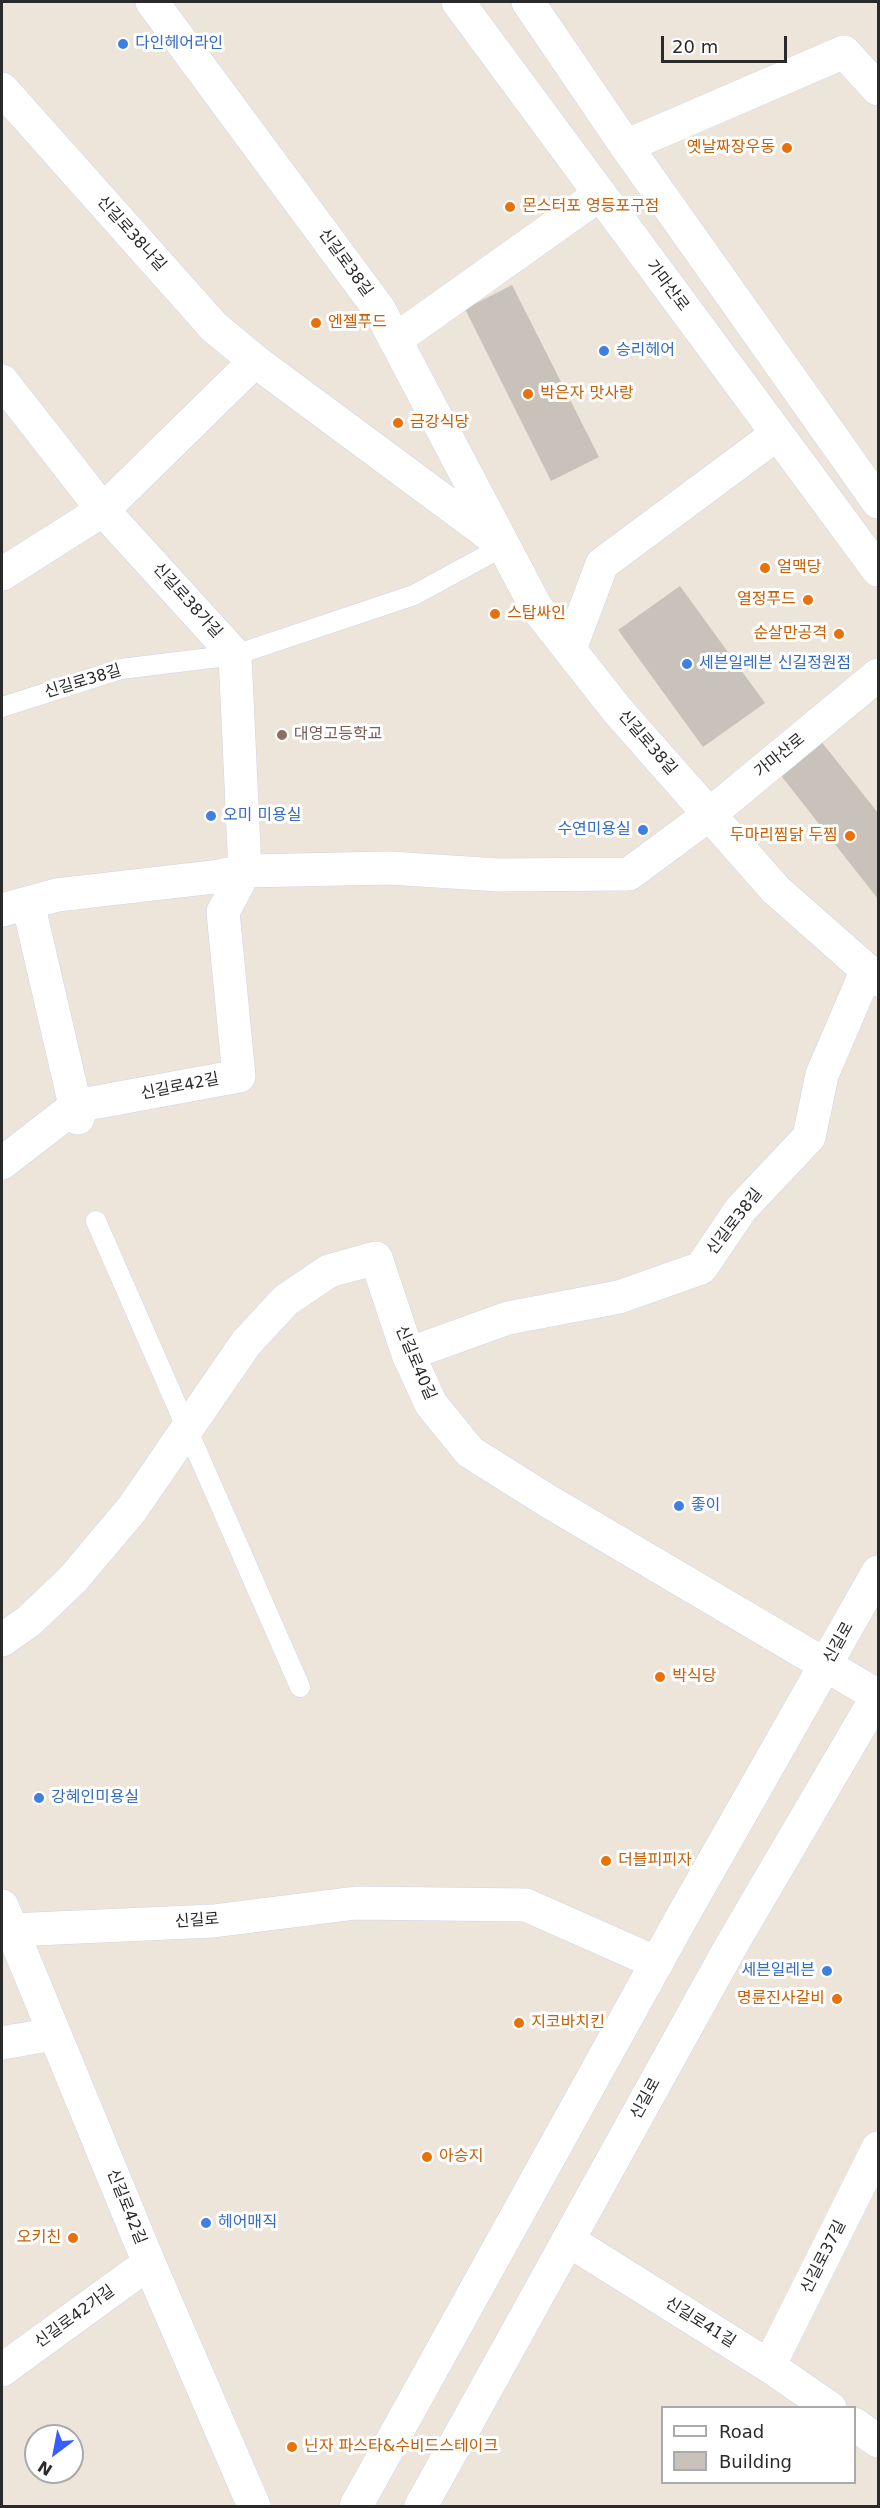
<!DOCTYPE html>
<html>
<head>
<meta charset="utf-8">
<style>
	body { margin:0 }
	#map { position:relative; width:880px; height:2508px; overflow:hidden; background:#ede5da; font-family:"DejaVu Sans",sans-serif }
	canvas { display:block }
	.frame { position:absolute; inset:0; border:3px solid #2a2a2a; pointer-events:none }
	.legend { position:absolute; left:661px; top:2406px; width:195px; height:78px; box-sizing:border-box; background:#fff; border:2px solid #aaa; margin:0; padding:8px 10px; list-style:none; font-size:18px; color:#2a2a2a }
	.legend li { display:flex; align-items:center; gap:12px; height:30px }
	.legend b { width:30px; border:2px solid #aaa }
	.north { position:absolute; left:24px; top:2424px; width:60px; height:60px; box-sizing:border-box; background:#fff; border:2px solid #aaa; border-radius:50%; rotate:212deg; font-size:16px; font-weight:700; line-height:24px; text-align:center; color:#2a2a2a }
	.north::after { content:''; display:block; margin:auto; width:21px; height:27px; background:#355dff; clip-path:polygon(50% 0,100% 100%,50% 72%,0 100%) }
	.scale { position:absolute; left:661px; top:36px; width:126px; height:27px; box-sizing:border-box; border:3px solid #2a2a2a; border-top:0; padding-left:8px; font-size:18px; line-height:21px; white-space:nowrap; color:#2a2a2a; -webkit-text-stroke:4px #fff; paint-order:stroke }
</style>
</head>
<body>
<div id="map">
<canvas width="880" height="2508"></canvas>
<div class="frame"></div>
<ul class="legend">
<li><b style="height:8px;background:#fff"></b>Road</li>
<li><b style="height:16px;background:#c8c2ba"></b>Building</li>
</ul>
<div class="north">N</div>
<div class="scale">20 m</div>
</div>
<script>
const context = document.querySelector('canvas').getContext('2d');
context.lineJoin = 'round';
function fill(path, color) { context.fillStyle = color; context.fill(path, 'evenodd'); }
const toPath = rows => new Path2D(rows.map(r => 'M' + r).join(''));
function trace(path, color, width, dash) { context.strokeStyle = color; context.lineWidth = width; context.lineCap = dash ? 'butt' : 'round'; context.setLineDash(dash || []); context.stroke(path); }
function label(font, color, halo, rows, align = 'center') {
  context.font = font + ' "DejaVu Sans","Noto Sans KR",sans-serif'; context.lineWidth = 6; context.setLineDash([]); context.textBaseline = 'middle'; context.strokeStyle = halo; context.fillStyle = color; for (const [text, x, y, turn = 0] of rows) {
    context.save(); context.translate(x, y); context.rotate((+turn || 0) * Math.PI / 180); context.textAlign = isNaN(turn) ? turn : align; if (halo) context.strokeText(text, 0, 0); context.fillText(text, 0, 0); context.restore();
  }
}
const building = toPath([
	[512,285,599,457,551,481,465,309],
	[680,586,765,703,703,747,618,630],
	[820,740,878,813,878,899,779,773]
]);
const service = toPath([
	[2,707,121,669,235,655,414,595,504,546],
	[96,1221,300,1687]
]);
const minor = toPath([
	[152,2,379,309,536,607,618,711,776,890,878,980],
	[2,89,214,327,255,361,498,541],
	[626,146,844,52,878,89],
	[395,340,599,195],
	[2,381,103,510,235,655,245,871,223,912,239,1076,76,1106,2,1163],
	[2,574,103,510,255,361],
	[570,649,602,564,777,434],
	[28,903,78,1118],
	[2,910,57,895,213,877,245,871,390,868,498,875,629,874,710,814,878,675],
	[408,1354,508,1318,619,1297,701,1268,741,1209,809,1137,822,1075,867,970],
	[2,1640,29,1621,73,1579,132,1509,246,1343,286,1300,329,1271,376,1258,408,1354,431,1404,470,1452,548,1501,878,1696],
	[2,1906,149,2263,254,2506],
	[11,1930,213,1921,356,1903,526,1905,657,1963],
	[2,2043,54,2034],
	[568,2240,769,2366,830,2408],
	[769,2366,878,2148],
	[2,2370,149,2263],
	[854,2424,878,2441]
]);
const secondary = toPath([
	[458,2,878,570],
	[528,2,626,146,878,502],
	[356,2506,682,1917,878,1572],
	[421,2506,731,1946,878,1695]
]);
const markers = [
	[123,44,6,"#3f7fe0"],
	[787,148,6,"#e8710a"],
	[510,207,6,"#e8710a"],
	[316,323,6,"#e8710a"],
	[604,351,6,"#3f7fe0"],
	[528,394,6,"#e8710a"],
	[398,423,6,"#e8710a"],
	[765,568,6,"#e8710a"],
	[808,600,6,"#e8710a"],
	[495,614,6,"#e8710a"],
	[839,634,6,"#e8710a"],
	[687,664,6,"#3f7fe0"],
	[282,735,6,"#8d6e63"],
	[211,816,6,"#3f7fe0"],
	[643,830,6,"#3f7fe0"],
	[850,836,6,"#e8710a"],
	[679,1506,6,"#3f7fe0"],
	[660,1677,6,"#e8710a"],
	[39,1798,6,"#3f7fe0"],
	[606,1861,6,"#e8710a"],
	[827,1971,6,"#3f7fe0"],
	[837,1999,6,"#e8710a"],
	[519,2023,6,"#e8710a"],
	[427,2157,6,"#e8710a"],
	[206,2223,6,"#3f7fe0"],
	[73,2238,6,"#e8710a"],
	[292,2447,6,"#e8710a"]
];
const shopNames = [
	["다인헤어라인",135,44],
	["승리헤어",616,351],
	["세븐일레븐 신길정원점",699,664],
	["오미 미용실",223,816],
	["수연미용실",631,830,"right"],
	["좋이",691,1506],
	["강혜인미용실",51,1798],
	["세븐일레븐",815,1971,"right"],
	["헤어매직",218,2223]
];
const foodNames = [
	["옛날짜장우동",775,148,"right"],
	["몬스터포 영등포구점",522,207],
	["엔젤푸드",328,323],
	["박은자 맛사랑",540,394],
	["금강식당",410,423],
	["얼맥당",777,568],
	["열정푸드",796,600,"right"],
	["스탑싸인",507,614],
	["순살만공격",827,634,"right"],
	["두마리찜닭 두찜",838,836,"right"],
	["박식당",672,1677],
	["더블피피자",618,1861],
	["명륜진사갈비",825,1999,"right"],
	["지코바치킨",531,2023],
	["아승지",439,2157],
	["오키친",61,2238,"right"],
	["닌자 파스타&수비드스테이크",304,2447]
];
const streetNames = [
	["신길로38나길",131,234,48],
	["신길로38길",345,263,54],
	["가마산로",667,286,53],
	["신길로38가길",187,601,48],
	["신길로38길",83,682,-17],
	["신길로38길",647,743,49],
	["가마산로",780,756,-39],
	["신길로42길",180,1087,-11],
	["신길로38길",735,1222,-52],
	["신길로40길",415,1363,67],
	["신길로",839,1643,-61],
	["신길로",197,1921,-4],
	["신길로",646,2099,-61],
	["신길로42길",126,2207,68],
	["신길로37길",824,2257,-63],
	["신길로42가길",75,2317,-36],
	["신길로41길",700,2323,32]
];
const educationNames = [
	["대영고등학교",294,735]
];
fill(building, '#c8c2ba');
trace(service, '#cfd4e4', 21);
trace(minor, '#cfd4e4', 34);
trace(secondary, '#cfd4e4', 34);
trace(service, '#fff', 20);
trace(minor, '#fff', 33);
trace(secondary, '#fff', 33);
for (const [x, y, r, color] of markers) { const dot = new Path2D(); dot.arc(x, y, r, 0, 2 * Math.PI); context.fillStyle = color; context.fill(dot); trace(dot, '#fff', 2); }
label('16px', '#366cbe', '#fff', shopNames, 'left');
label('16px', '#c56008', '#fff', foodNames, 'left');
label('16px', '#2a2a2a', '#fff', streetNames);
label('16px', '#785e54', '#fff', educationNames, 'left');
</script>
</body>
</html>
